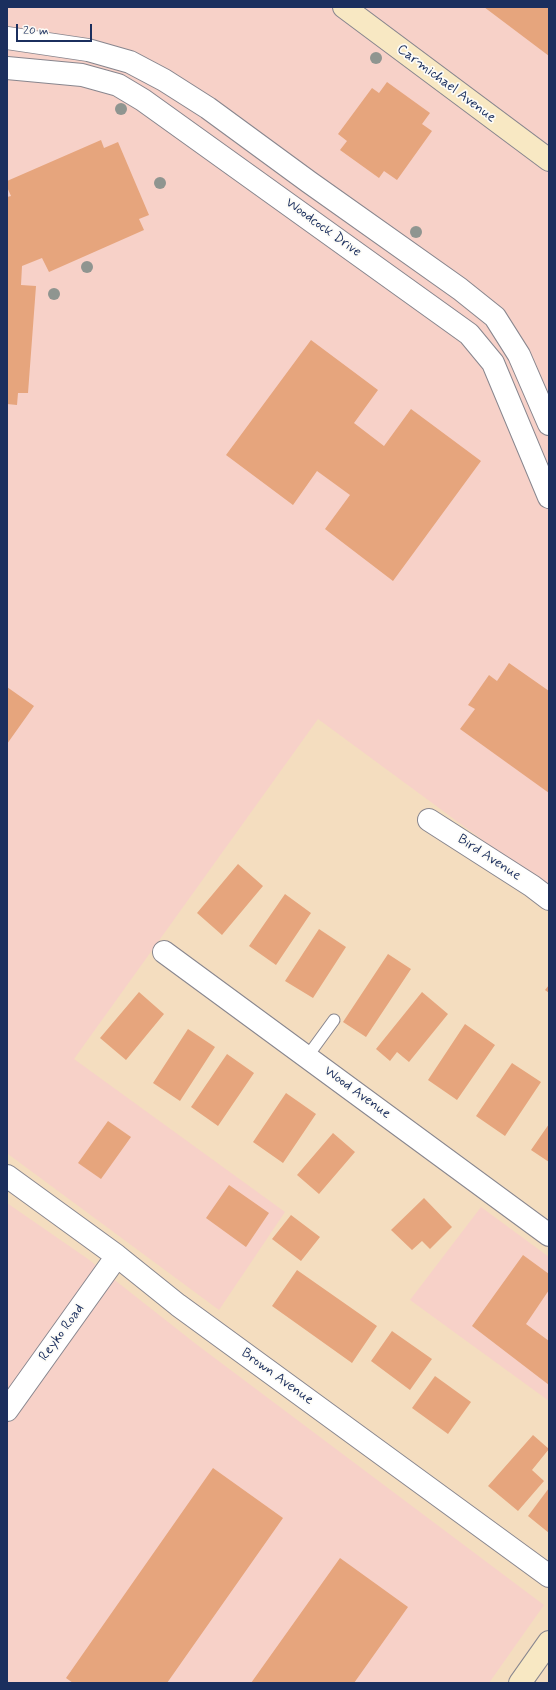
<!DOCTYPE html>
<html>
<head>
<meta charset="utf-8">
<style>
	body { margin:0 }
	#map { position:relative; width:556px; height:1690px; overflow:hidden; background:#f4ddbf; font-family:Mynerve,sans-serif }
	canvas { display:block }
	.frame { position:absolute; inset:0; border:8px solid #1b2f5e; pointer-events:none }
	.scale { position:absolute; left:16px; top:24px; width:76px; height:18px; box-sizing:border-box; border:2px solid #1b2f5e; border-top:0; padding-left:5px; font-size:12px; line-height:14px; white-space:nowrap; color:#1b2f5e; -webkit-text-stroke:3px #fdfcf7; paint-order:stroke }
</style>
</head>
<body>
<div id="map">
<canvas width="556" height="1690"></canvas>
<div class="frame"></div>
<div class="scale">20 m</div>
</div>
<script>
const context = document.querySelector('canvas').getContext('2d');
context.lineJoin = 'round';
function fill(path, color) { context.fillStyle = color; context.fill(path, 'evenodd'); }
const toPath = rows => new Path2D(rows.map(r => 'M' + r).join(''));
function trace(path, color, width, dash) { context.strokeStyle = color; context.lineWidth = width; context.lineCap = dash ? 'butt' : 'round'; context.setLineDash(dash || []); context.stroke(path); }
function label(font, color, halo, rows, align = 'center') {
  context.font = font + ' Mynerve,sans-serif'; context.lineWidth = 3.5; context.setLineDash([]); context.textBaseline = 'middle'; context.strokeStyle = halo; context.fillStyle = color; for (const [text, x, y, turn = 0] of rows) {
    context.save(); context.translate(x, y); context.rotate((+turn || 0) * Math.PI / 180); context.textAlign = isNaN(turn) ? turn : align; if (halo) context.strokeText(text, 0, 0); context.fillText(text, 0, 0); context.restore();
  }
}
const built = toPath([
	[7,7,549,7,549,889,318,719,74,1059,285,1212,219,1310,8,1154,7,1155],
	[7,1203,88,1259,196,1344,544,1605,489,1683,7,1683],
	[481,1207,549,1257,549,1401,410,1300]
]);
const building = toPath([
	[484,7,549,7,549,56],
	[387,82,430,113,422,124,432,131,397,180,384,171,379,178,340,150,347,141,338,134,372,88,379,93],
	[101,140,104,148,118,142,149,215,139,219,144,230,49,272,42,258,22,266,21,285,36,286,28,393,18,393,17,405,7,404,7,197,11,196,7,187,7,181],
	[311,340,378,390,354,423,384,446,411,409,481,461,393,581,325,529,350,495,317,471,293,505,226,455],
	[509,663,549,691,549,793,460,729,475,709,468,705,489,675,497,681],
	[7,687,34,706,7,744],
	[238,864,263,886,222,935,197,913],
	[285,894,311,913,276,965,249,946],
	[319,929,346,947,313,998,285,981],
	[388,954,411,969,366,1037,343,1022],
	[549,985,549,993,545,990],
	[139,992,164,1014,126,1060,100,1038],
	[422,992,448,1014,409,1062,397,1052,390,1061,376,1049],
	[465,1024,495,1045,457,1100,428,1080],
	[188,1029,215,1047,180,1101,153,1083],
	[227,1054,254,1073,218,1126,191,1107],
	[512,1063,541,1082,505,1136,476,1116],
	[286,1093,316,1114,283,1163,253,1142],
	[108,1121,131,1137,101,1179,78,1163],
	[549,1124,549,1162,531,1150],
	[333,1133,355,1152,319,1194,297,1175],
	[229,1185,269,1213,246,1247,206,1218],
	[424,1198,452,1227,430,1249,422,1241,412,1250,391,1230],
	[291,1215,320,1237,301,1261,272,1239],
	[523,1255,549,1274,549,1290,526,1324,549,1341,549,1385,472,1326],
	[297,1270,377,1326,352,1363,272,1306],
	[392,1331,432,1359,410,1390,371,1361],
	[435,1376,471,1402,448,1434,412,1408],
	[533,1435,549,1449,532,1470,544,1481,518,1511,488,1486],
	[213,1468,283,1518,167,1683,73,1683,66,1678],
	[549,1488,549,1533,528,1516],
	[340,1558,408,1607,354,1683,251,1683]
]);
const lane = toPath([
	[307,1057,334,1020]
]);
const street = toPath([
	[7,38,88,50,130,62,164,80,208,108,309,182,460,289,495,317,519,355,549,424],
	[7,68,82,75,118,85,143,100,469,334,493,363,549,497],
	[429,820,532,886,549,899],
	[164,952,549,1235],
	[7,1176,117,1256,178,1305,549,1576],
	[7,1410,117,1256]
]);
const secondary = toPath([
	[344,7,549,160],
	[520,1683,549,1642]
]);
const trees = [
	[376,58],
	[121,109],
	[160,183],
	[416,232],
	[87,267],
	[54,294]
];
const streetNames = [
	["Carmichael Avenue",446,84,37],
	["Woodcock Drive",323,228,36],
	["Bird Avenue",489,858,33],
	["Wood Avenue",357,1093,36],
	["Reyko Road",62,1333,-54],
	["Brown Avenue",277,1377,36]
];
fill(built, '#f7d1c8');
fill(building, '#e6a57d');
trace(lane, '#88868e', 13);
trace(street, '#88868e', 24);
trace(secondary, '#88868e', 24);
trace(lane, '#fff', 11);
trace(street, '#fff', 22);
trace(secondary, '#f8e8c3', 22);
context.fillStyle = '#8f9590';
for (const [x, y] of trees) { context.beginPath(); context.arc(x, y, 6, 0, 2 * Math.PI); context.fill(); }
label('14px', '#1b2f5e', '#fdfcf7', streetNames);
</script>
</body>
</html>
